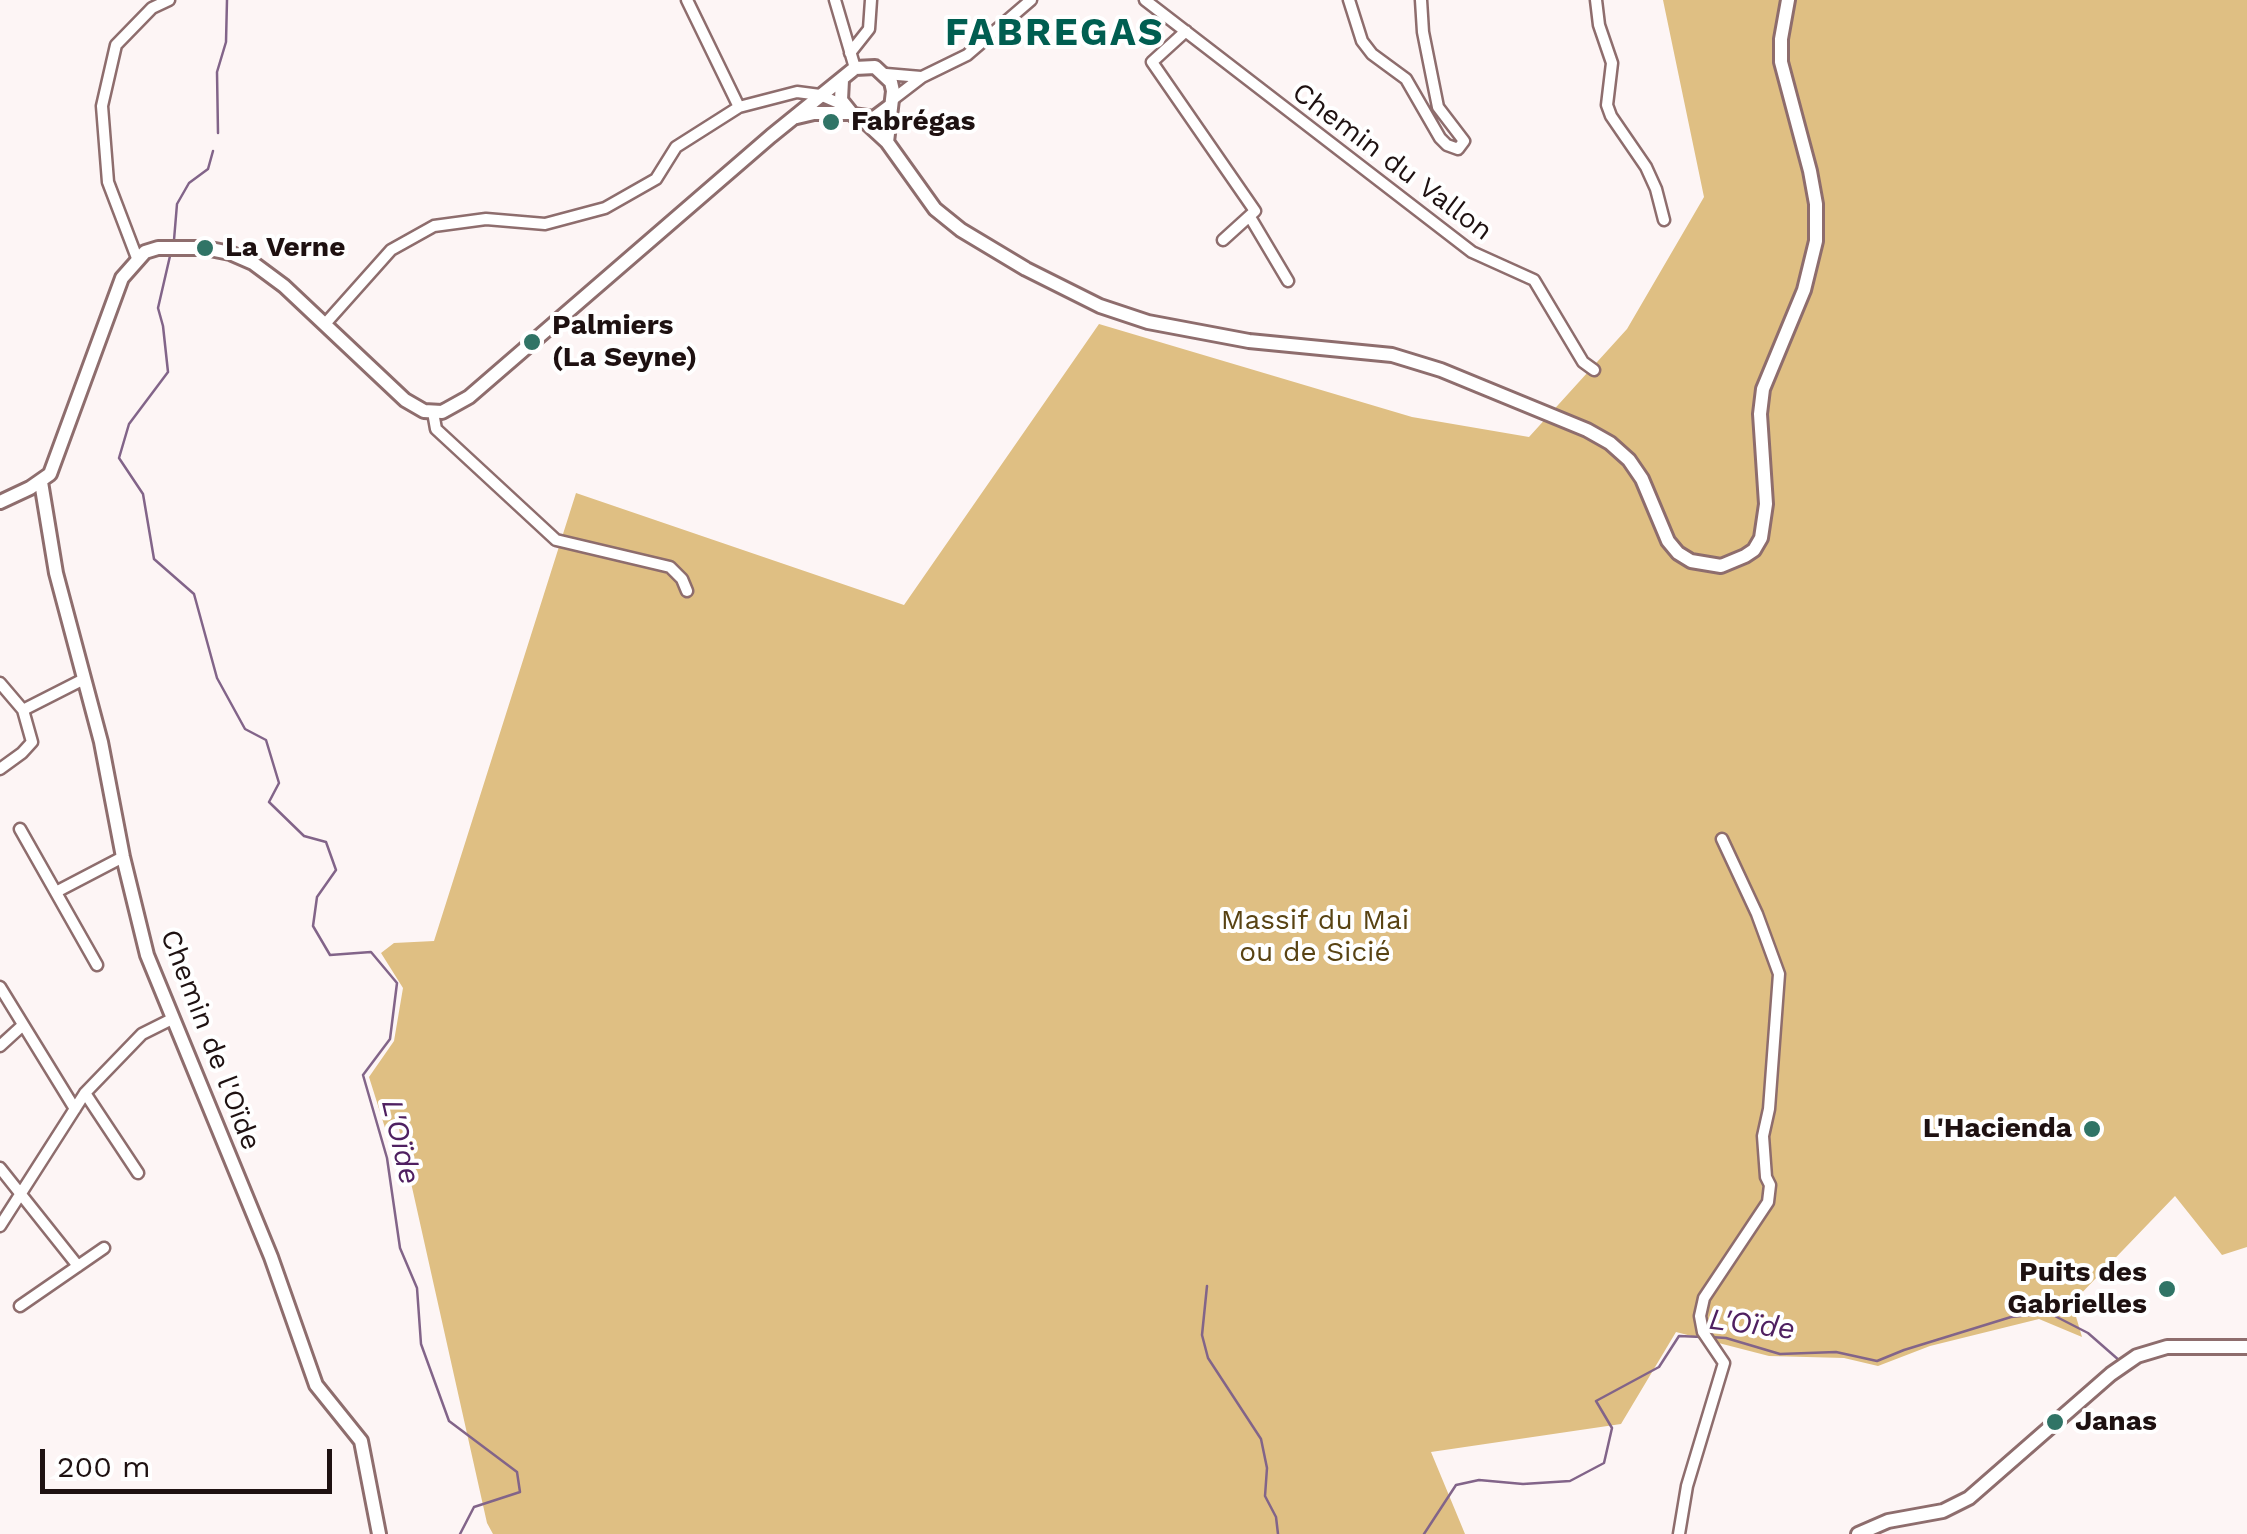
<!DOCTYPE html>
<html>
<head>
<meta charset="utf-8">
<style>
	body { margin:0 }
	#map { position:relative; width:2247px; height:1534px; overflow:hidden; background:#fdf5f5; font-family:"Work Sans",sans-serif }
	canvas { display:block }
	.scale { position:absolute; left:40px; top:1449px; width:292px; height:45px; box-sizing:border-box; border:5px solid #1e1111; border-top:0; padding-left:12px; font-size:30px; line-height:35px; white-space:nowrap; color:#1e1111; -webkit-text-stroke:8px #fff; paint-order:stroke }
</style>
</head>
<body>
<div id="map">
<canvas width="2247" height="1534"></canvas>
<div class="scale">200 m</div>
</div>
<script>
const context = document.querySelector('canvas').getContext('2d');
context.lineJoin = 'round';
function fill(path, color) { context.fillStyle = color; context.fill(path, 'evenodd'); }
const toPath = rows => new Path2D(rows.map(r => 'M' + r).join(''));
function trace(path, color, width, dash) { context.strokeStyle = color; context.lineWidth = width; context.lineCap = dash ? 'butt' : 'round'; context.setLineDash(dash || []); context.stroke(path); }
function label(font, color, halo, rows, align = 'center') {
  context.font = font + ' "Work Sans",sans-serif'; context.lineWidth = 8; context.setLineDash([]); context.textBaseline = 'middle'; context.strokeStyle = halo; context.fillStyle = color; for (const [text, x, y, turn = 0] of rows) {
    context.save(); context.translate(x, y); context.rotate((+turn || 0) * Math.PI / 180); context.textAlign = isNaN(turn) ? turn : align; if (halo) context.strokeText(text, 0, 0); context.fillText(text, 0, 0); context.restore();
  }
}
const green = toPath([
	[1663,0,2247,0,2247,1247,2222,1255,2175,1196,2072,1303,2082,1337,2039,1319,1930,1346,1878,1366,1844,1358,1769,1356,1676,1332,1621,1424,1431,1452,1465,1534,493,1534,487,1523,399,1129,386,1131,369,1077,394,1041,403,988,381,953,394,943,434,941,576,493,904,605,1099,324,1412,417,1529,437,1627,329,1704,197]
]);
const stream = toPath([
	[218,133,217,72,226,42,227,0],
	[174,240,177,204,189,183,208,169,213,151],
	[170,256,158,308,163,326,168,372,129,424,119,458,143,494,154,559,194,594,217,678,245,729,266,740,279,783,269,802,304,836,326,842,336,870,317,897,313,926,330,955,371,952,397,983,390,1039,363,1075,387,1158,400,1248,417,1288,421,1344,449,1421,517,1472,520,1492,474,1507,460,1534],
	[1207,1286,1202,1335,1208,1358,1261,1439,1267,1468,1265,1496,1276,1517,1278,1534],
	[1710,1337,1726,1338,1780,1354,1836,1352,1877,1361,1904,1350,2011,1317,2049,1313,2088,1333,2120,1361],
	[1424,1534,1456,1485,1479,1480,1523,1484,1570,1481,1604,1463,1612,1428,1596,1401,1659,1367,1679,1336,1702,1337]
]);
const minor = toPath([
	[687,0,739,107],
	[835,0,855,68],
	[1145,0,1472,252,1534,280,1583,362,1594,370],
	[1349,0,1362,41,1372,54,1406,79,1440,138,1447,145,1458,149,1464,141,1438,107,1423,32,1421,0],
	[1596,0,1599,25,1612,63,1607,105,1611,116,1646,167,1656,189,1664,220],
	[1186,31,1152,62,1255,211,1223,240],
	[850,53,869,29,871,0],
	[886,74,921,77],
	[892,100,922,77,967,55,1031,0],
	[1250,217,1288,281],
	[137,258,108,182,102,106,116,45,152,8,169,0],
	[325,324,391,250,434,226,486,219,545,224,605,208,656,179,676,147,739,107,797,92,820,95,843,105],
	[433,412,436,429,556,540,670,567,682,579,687,591],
	[0,683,23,710],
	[23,710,84,679],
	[0,769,22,753,32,742,23,710],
	[20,829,97,965],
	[56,892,123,857],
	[0,987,75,1109],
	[0,1046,23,1025],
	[85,1093,138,1173],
	[0,1168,78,1266],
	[0,1226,85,1093,142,1034,172,1019],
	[20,1306,104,1248],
	[1679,1534,1687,1486,1724,1363,1703,1332,1700,1316,1704,1298,1768,1202,1770,1185,1766,1177,1763,1136,1769,1109,1779,974,1757,914,1722,839]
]);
const tertiary = toPath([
	[842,80,841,100,853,115,874,118,890,106],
	[797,117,814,113,849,113],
	[861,118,887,142,935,209,961,230,1026,269,1100,306,1148,322,1249,341,1392,355,1441,370,1587,430,1610,443,1629,460,1642,479,1668,541,1678,553,1691,561,1721,566,1745,556,1754,550,1761,538,1766,504,1760,414,1763,389,1804,290,1816,241,1816,204,1810,171,1781,62,1781,39,1788,0],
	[41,482,56,573,101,742,123,857,147,955,271,1257,316,1385,361,1441,379,1534],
	[0,502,30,488,50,474,122,278,145,252,158,248,205,248,230,253,253,263,284,286,405,400,424,411,442,412,469,397,771,136,855,68,875,67,891,82,893,91,887,142],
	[1858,1534,1888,1521,1943,1511,1969,1498,2111,1374,2137,1356,2167,1347,2247,1347]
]);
const markers = [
	[831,122,10,"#307466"],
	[205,248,10,"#307466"],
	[532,342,10,"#307466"],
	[2092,1129,10,"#307466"],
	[2167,1289,10,"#307466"],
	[2055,1422,10,"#307466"]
];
const poiNames = [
	["Fabrégas",851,122],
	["La Verne",225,248],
	["Palmiers",552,326],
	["(La Seyne)",552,358],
	["L'Hacienda",2072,1129,"right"],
	["Puits des",2147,1273,"right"],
	["Gabrielles",2147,1305,"right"],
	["Janas",2075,1422]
];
const streetNames = [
	["Chemin du Vallon",1392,162,37],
	["Chemin de l'Oïde",210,1040,69]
];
const parkNames = [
	["Massif du Mai",1315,921],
	["ou de Sicié",1315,953]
];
const waterNames = [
	["L'Oïde",400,1142,77],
	["L'Oïde",1752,1325,7]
];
const districtNames = [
	["FABREGAS",1055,34]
];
fill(green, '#dfbf83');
trace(stream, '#826489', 2.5);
trace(minor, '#8e6d6d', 15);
trace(tertiary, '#8e6d6d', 18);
trace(minor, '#fff', 10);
trace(tertiary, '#fff', 12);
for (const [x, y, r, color] of markers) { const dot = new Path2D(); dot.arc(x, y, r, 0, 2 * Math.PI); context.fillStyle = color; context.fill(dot); trace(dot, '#fff', 4); }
label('bold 28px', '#1e1111', '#fff', poiNames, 'left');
label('28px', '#1e1111', '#fff', streetNames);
label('28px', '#594313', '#fff', parkNames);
label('italic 30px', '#4f2061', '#fff', waterNames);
context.letterSpacing = '2.5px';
label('bold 38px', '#005e51', '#fff', districtNames);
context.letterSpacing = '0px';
</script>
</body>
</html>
